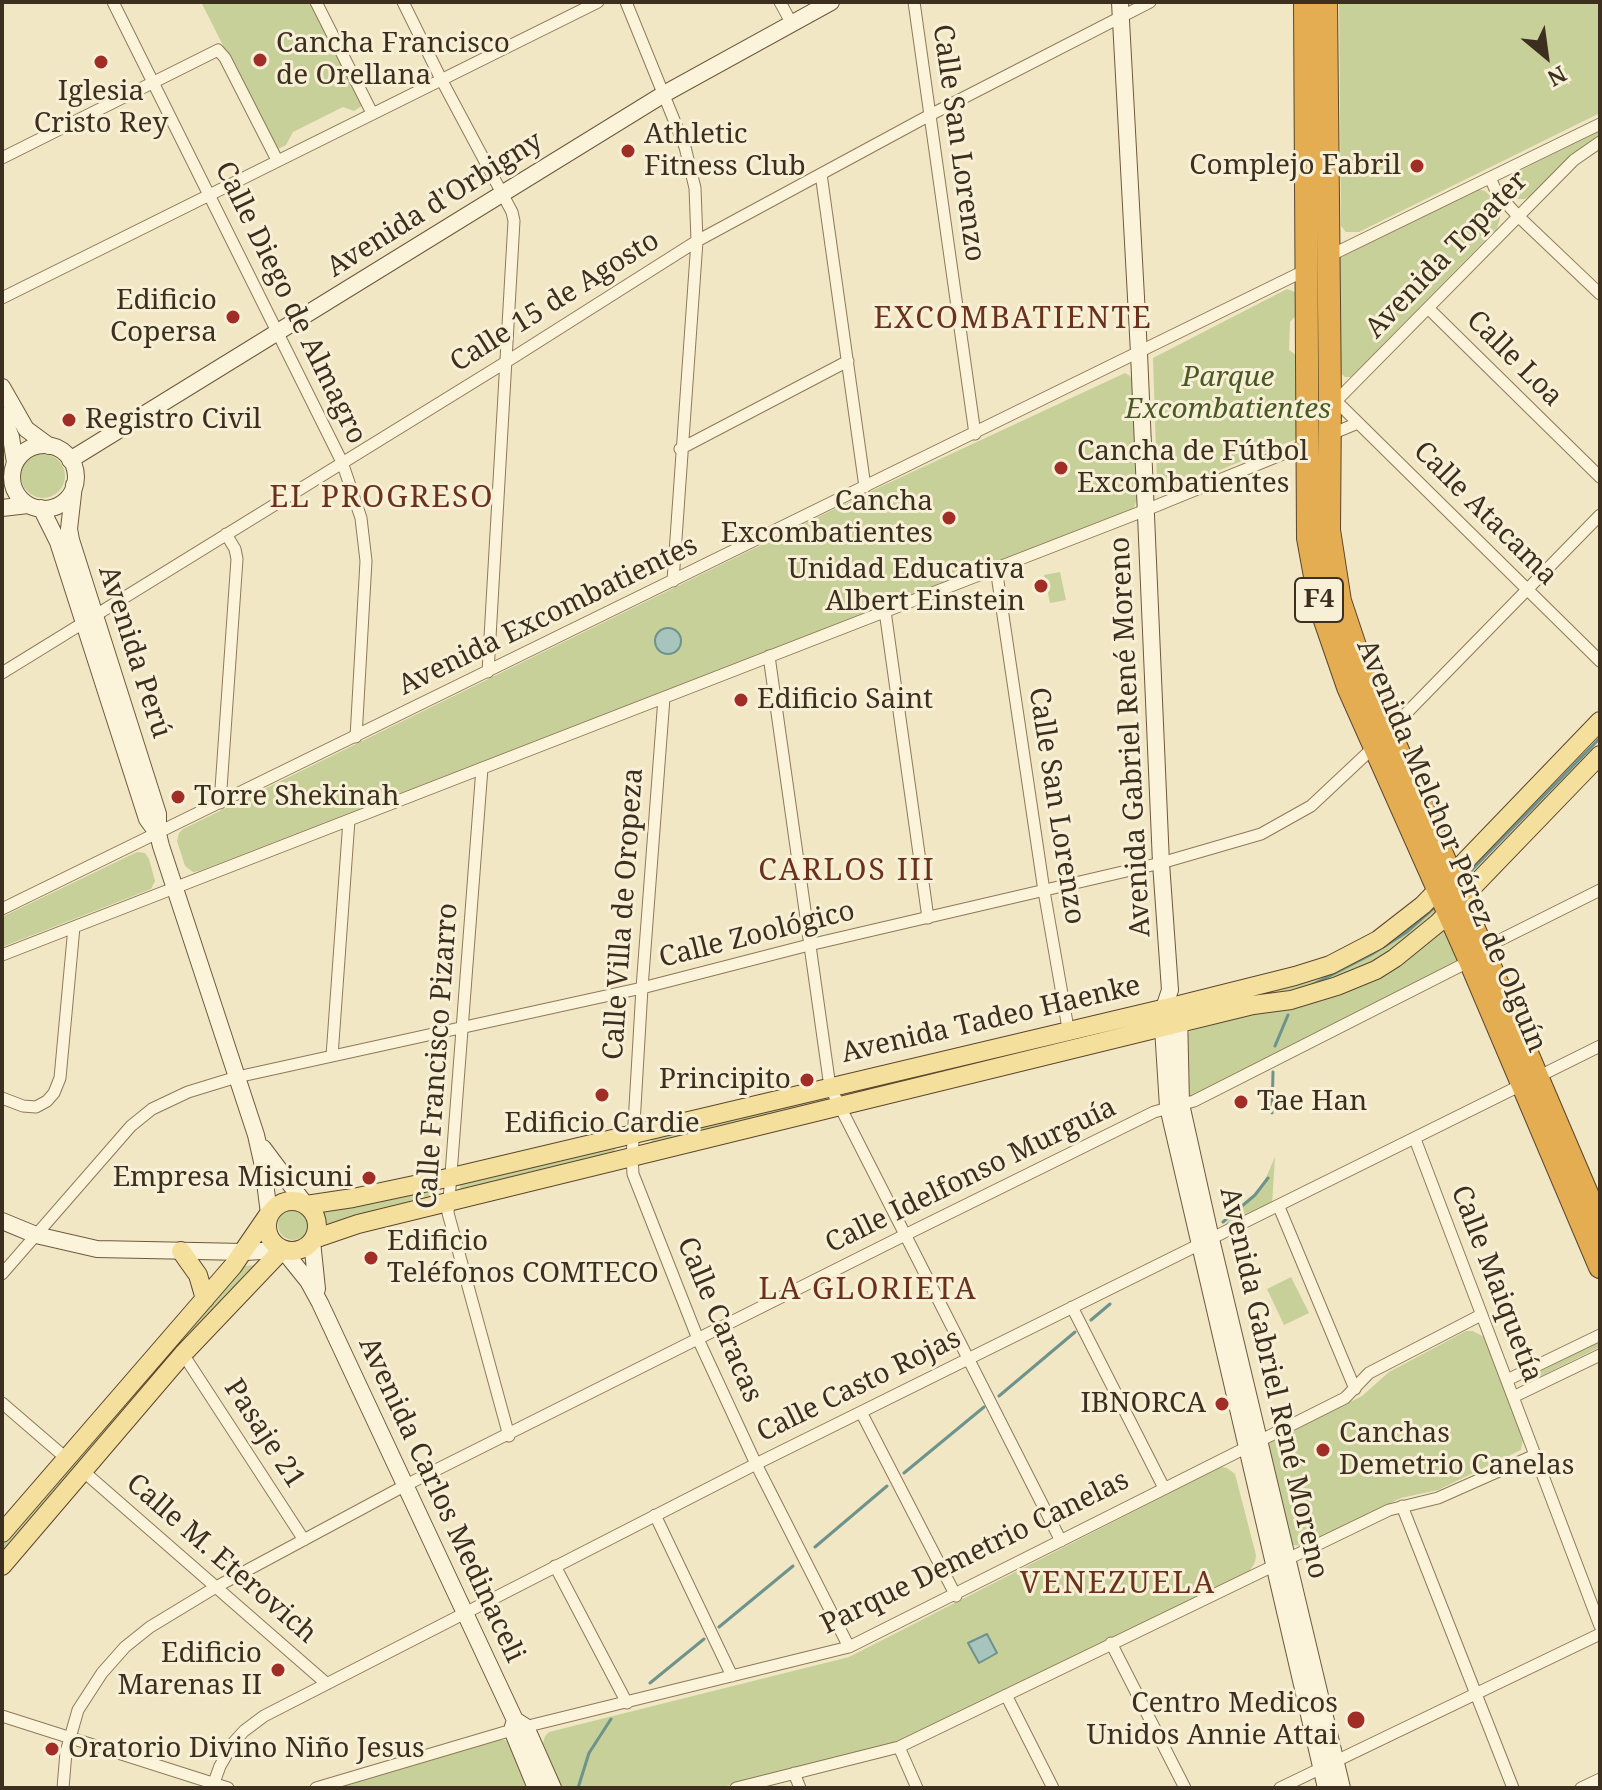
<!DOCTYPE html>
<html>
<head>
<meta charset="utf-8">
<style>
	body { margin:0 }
	#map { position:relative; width:1602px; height:1790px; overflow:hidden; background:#f1e7c5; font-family:"Noto Serif",serif }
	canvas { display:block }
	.frame { position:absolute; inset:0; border:4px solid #3d2f1f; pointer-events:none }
	.north { position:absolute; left:1506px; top:16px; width:80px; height:80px; -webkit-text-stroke:6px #f8f0d6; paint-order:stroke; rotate:151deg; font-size:22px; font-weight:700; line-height:32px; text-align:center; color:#3d2f1f }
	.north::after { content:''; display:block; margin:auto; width:28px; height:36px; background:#3d2f1f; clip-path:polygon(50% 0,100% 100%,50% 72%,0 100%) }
</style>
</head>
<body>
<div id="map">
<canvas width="1602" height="1790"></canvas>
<div class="frame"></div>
<div class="north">N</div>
</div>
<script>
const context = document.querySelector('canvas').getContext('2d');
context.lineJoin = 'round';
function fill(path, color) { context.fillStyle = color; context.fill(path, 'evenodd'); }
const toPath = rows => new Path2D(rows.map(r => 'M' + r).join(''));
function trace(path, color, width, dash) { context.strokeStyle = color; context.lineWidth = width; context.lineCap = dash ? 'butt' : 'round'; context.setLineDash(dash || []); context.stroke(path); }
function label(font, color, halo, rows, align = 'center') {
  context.font = font + ' "Noto Serif",serif'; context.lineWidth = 6; context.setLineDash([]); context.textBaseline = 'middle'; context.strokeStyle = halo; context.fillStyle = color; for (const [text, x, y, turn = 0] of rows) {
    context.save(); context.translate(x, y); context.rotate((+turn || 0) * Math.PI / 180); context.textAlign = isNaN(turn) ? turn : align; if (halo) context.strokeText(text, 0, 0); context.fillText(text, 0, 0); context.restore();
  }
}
const green = toPath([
	[201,2,313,2,363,103,362,106,354,111,343,107,293,132,286,145,278,149,275,148],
	[1339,2,1600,2,1600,113,1359,232,1346,232,1341,226],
	[1600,131,1600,138,1564,164,1532,195,1525,199,1517,199,1505,192,1508,178,1515,173],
	[1478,189,1485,191,1498,203,1500,219,1497,228,1356,372,1351,377,1345,377,1338,370,1339,258],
	[1287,289,1295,292,1298,297,1299,312,1290,322,1289,350,1300,358,1297,439,1170,490,1160,487,1157,482,1153,358],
	[1125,373,1130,376,1132,382,1137,499,1134,508,1129,511,199,871,193,872,185,866,177,841,179,833,183,829,867,493],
	'21 476a22 22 0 1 1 44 0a22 22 0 1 1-44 0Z',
	[1060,572,1066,600,1050,603,1044,575],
	[137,852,145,853,149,859,155,881,151,889,2,947,2,917],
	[1437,900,1441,909,1391,951,1359,969,1311,987,1185,1011,1265,991],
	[1444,931,1448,931,1460,954,1458,962,1194,1096,1188,1095,1186,1036,1190,1031,1261,1012],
	[827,1096,828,1102,651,1143,652,1137],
	[615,1146,616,1148,612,1155,462,1191,460,1187,460,1184],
	[1275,1157,1272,1205,1221,1228,1261,1189],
	[437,1189,438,1197,327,1226,322,1210],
	'278 1225a15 15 0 1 1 30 0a15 15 0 1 1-30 0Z',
	[256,1265,245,1274,2,1555,2,1546,244,1266],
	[1291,1277,1309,1313,1284,1325,1267,1289],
	[1466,1331,1473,1331,1484,1337,1523,1439,1521,1450,1438,1490,1401,1498,1301,1546,1293,1545,1288,1540,1266,1448,1269,1443,1362,1396,1389,1372],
	[1600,1341,1600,1347,1527,1383,1525,1379],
	[1221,1467,1227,1468,1235,1474,1256,1555,1255,1562,1248,1574,900,1741,879,1748,718,1788,562,1788,543,1743,545,1736,549,1732,849,1657],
	[501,1739,507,1741,527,1788,329,1788]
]);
const water = toPath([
	'655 641a13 13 0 1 1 26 0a13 13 0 1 1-26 0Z',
	[987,1634,997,1653,979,1663,968,1643,987,1634]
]);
const stream = toPath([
	[1469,873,1600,738],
	[1308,987,1372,954,1407,932,1434,908],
	[1275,1046,1288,1015],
	[1272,1113,1273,1072],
	[1223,1222,1255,1195,1268,1178],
	[1091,1320,1110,1304],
	[999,1396,1075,1332],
	[904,1473,984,1407],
	[815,1547,887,1486],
	[719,1627,793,1566],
	[650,1683,704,1639],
	[578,1788,589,1753,611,1719]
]);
const street = toPath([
	[113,2,342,462,361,518,366,561,356,737],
	[316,2,372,113],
	[403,2,441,79,512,212,514,221,488,672],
	[626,2,685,147,695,188,697,241,673,581],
	[780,2,792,24],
	[914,2,975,434],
	[2,158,218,50,225,58,277,160],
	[821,174,865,487],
	[1490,178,1497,193,1518,216,1600,294],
	[1327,257,1600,124],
	[2,298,598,2],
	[1428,308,1600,477],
	[1336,401,1600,661],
	[1331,402,1336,401,1345,392,1574,160,1600,142],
	[1329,435,1358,423],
	[680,449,848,361],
	[996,568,1044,891,1069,1034],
	[885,611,928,918],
	[769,656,830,1087,1061,1541],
	[2,673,506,362,697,241,930,115,1150,2],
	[664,698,642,988,632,1158,633,1174,698,1339,756,1464,849,1647],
	[1388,732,1600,515],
	[482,768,448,1213,509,1436],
	[220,803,237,559,235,549,226,534],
	[2,909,1306,270],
	[2,955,1146,510,1310,443],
	[332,1056,349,820],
	[2,1098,23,1106,36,1107,47,1101,54,1093,60,1078,74,927],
	[1415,1139,1600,1626],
	[1279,1207,1355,1389],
	[2,1274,131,1126,152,1109,188,1092,237,1077,642,988,809,945,1161,863,1261,834,1311,806,1376,745],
	[1072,1307,1164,1488],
	[183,1354,304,1540],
	[1507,1380,1600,1335],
	[1513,1397,1600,1355],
	[2,1403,67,1459],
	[861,1412,956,1596],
	[83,1471,327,1684],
	[1402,1506,1513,1788],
	[655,1515,732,1676],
	[555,1566,627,1703],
	[1111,1643,1185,1788],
	[1006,1695,1053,1788],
	[2,1716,228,1788],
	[899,1747,917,1788],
	[794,1773,800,1788],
	[63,1788,66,1752,78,1710,102,1673,125,1647,150,1627,216,1587,404,1486,905,1235,1154,1112,1194,1101,1470,961,1484,948,1600,890],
	[212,1788,220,1766,234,1742,244,1731,264,1716,756,1464,1600,1046],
	[316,1788,512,1730,849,1647,1345,1398,1369,1373,1481,1315],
	[736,1788,899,1747,1389,1510,1438,1498,1535,1455],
	[1280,1788,1600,1634],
	[1581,1788,1600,1779]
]);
const secondary = toPath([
	[1120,2,1139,353,1161,863,1170,990,1164,1008,1163,1028,1168,1107,1326,1788],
	[2,387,26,429,49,446],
	[2,415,11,437,15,463],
	'12 477a32 32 0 1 1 64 0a32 32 0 1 1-64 0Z',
	[70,460,664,94,831,2],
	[74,485,69,529,71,540,158,814,158,834,161,846,256,1135,263,1166,269,1214],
	[2,508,28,505],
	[41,508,58,542,147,819,158,834],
	[1179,1012,1181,1104,1211,1239,1342,1788],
	[263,1148,305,1204],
	[2,1221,36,1235,97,1249,244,1252,281,1250],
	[312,1241,317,1289],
	[283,1250,308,1281,320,1303,515,1720,526,1727,553,1788],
	[515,1720,512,1730,536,1788]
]);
const primary = toPath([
	'267 1226a25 25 0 1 1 50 0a25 25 0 1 1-50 0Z',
	[306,1205,353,1198,452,1177,1179,1005,1295,976,1330,965,1378,940,1423,905,1600,721],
	[314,1239,358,1224,1253,1005,1291,1000,1337,986,1376,970,1395,958,1438,923,1600,755],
	[181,1251,198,1275,205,1299],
	[2,1533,233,1266,268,1215],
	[2,1566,183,1354,282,1250]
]);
const highway = toPath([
	[1305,2,1308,538,1321,609,1348,687,1470,961,1600,1267],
	[1326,2,1330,402,1329,530,1340,601,1361,664,1600,1224]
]);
const markers = [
	[260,60,8,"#a02d26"],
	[101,62,8,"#a02d26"],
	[628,151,8,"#a02d26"],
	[1417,166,8,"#a02d26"],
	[233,317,8,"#a02d26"],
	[69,420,8,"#a02d26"],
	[1061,468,8,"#a02d26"],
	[949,518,8,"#a02d26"],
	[1041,586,8,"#a02d26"],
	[741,700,8,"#a02d26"],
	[178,797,8,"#a02d26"],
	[807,1080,8,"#a02d26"],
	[602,1095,8,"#a02d26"],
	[1241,1102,8,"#a02d26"],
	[369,1178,8,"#a02d26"],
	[371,1258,8,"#a02d26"],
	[1222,1404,8,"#a02d26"],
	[1323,1450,8,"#a02d26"],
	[278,1670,8,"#a02d26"],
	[1356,1720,10,"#a02d26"],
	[52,1749,8,"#a02d26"]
];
const shields = [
	[1319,600,48]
];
const shieldNames = [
	["F4",1319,600]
];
const poiNames = [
	["Cancha Francisco",276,44],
	["de Orellana",276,76],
	["Iglesia",101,92,"center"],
	["Cristo Rey",101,124,"center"],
	["Athletic",644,135],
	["Fitness Club",644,167],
	["Complejo Fabril",1401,166,"right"],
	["Edificio",217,301,"right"],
	["Copersa",217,333,"right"],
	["Registro Civil",85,420],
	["Cancha de Fútbol",1077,452],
	["Excombatientes",1077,484],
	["Cancha",933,502,"right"],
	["Excombatientes",933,534,"right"],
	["Unidad Educativa",1025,570,"right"],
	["Albert Einstein",1025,602,"right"],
	["Edificio Saint",757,700],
	["Torre Shekinah",194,797],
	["Principito",791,1080,"right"],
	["Tae Han",1257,1102],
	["Edificio Cardie",602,1124,"center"],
	["Empresa Misicuni",353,1178,"right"],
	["Edificio",387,1242],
	["Teléfonos COMTECO",387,1274],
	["IBNORCA",1206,1404,"right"],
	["Canchas",1339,1434],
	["Demetrio Canelas",1339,1466],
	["Edificio",262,1654,"right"],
	["Marenas II",262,1686,"right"],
	["Centro Medicos",1338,1704,"right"],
	["Unidos Annie Attai",1338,1736,"right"],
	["Oratorio Divino Niño Jesus",68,1749]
];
const streetNames = [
	["Calle San Lorenzo",958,143,82],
	["Avenida d'Orbigny",435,205,-32],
	["Avenida Topater",1447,255,-46],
	["Calle 15 de Agosto",555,302,-32],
	["Calle Diego de Almagro",290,303,64],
	["Calle Loa",1514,359,45],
	["Calle Atacama",1485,514,45],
	["Avenida Excombatientes",548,616,-26],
	["Avenida Perú",134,652,72],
	["Avenida Gabriel René Moreno",1131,737,-93],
	["Calle San Lorenzo",1056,806,81],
	["Avenida Melchor Pérez de Olguín",1451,846,67],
	["Calle Villa de Oropeza",624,914,-86],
	["Calle Zoológico",757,935,-14],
	["Avenida Tadeo Haenke",991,1020,-13],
	["Calle Francisco Pizarro",438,1056,-86],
	["Calle Idelfonso Murguía",971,1176,-26],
	["Calle Maiquetía",1496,1284,69],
	["Calle Caracas",719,1320,67],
	["Avenida Gabriel René Moreno",1273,1383,77],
	["Calle Casto Rojas",859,1386,-26],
	["Pasaje 21",264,1434,57],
	["Avenida Carlos Medinaceli",441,1500,65],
	["Parque Demetrio Canelas",975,1553,-26],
	["Calle M. Eterovich",221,1559,41]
];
const parkNames = [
	["Parque",1228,378],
	["Excombatientes",1228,410]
];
const neighbourhoodNames = [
	["EXCOMBATIENTE",1013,319],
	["EL PROGRESO",382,498],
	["CARLOS III",847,871],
	["LA GLORIETA",868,1290],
	["VENEZUELA",1118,1584]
];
fill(green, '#c6d098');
fill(water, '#a7c4bd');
trace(water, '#6d938c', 2);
trace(stream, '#6d938c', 3);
trace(street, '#8e795a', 13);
trace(secondary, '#6f593d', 18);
trace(primary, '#5b462e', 20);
trace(highway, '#5b462e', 24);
trace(street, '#fbf3da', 11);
trace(secondary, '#fbf3da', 16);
trace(primary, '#f5df9c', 18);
trace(highway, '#e4ad52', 22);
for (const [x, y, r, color] of markers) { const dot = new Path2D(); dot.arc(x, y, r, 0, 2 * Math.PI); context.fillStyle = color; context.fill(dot); trace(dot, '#f8f0d6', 3); }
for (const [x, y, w] of shields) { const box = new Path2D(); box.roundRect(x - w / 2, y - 22, w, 44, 6); context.fillStyle = '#f8f0d6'; context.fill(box); trace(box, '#3d2f1f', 2); }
label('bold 26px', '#3d2f1f', null, shieldNames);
label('28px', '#3d2f1f', '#f8f0d6', poiNames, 'left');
label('28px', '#3d2f1f', '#f8f0d6', streetNames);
label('italic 28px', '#495a24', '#f8f0d6', parkNames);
context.letterSpacing = '2px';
label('30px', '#6c311b', '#f8f0d6', neighbourhoodNames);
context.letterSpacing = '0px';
</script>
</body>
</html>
